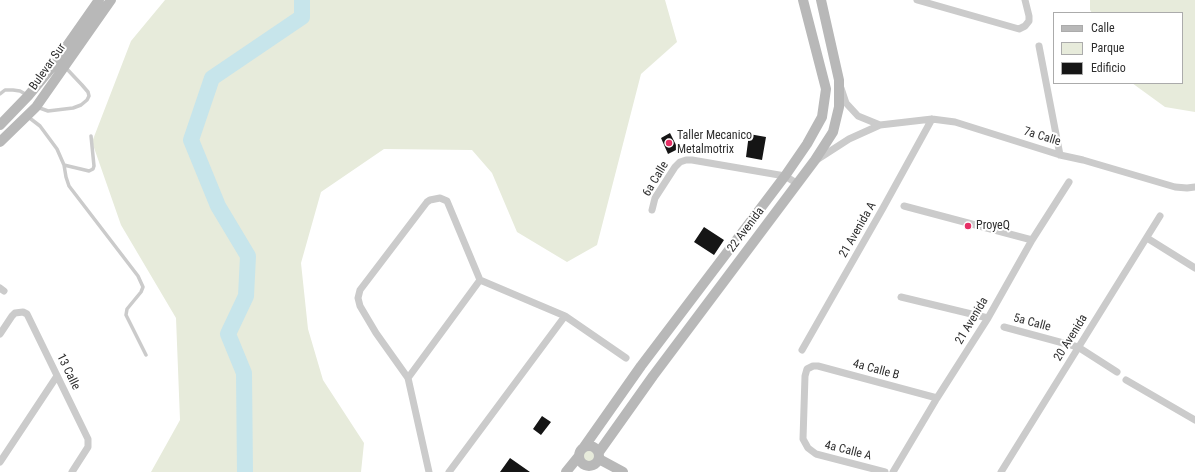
<!DOCTYPE html>
<html>
<head>
<meta charset="utf-8">
<style>
	body { margin:0 }
	#map { position:relative; width:1195px; height:472px; overflow:hidden; background:#fff; font-family:"Roboto Condensed",sans-serif }
	canvas { display:block }
	.legend { position:absolute; left:1053px; top:12px; width:130px; height:72px; box-sizing:border-box; background:#fff; border:1px solid #ababab; margin:0; padding:5px 7px; list-style:none; font-size:12px; color:#2e2e2e }
	.legend li { display:flex; align-items:center; gap:8px; height:20px }
	.legend b { width:20px; border:1px solid #ababab }
</style>
</head>
<body>
<div id="map">
<canvas width="1195" height="472"></canvas>
<ul class="legend">
<li><b style="height:5px;background:#b8b8b8"></b>Calle</li>
<li><b style="height:11px;background:#e7ebdb"></b>Parque</li>
<li><b style="height:11px;background:#151515"></b>Edificio</li>
</ul>
</div>
<script>
const context = document.querySelector('canvas').getContext('2d');
context.lineJoin = 'round';
function fill(path, color) { context.fillStyle = color; context.fill(path, 'evenodd'); }
const toPath = rows => new Path2D(rows.map(r => 'M' + r).join(''));
function trace(path, color, width, dash) { context.strokeStyle = color; context.lineWidth = width; context.lineCap = dash ? 'butt' : 'round'; context.setLineDash(dash || []); context.stroke(path); }
function label(font, color, halo, rows, align = 'center') {
  context.font = font + ' "Roboto Condensed",sans-serif'; context.lineWidth = 4; context.setLineDash([]); context.textBaseline = 'middle'; context.strokeStyle = halo; context.fillStyle = color; for (const [text, x, y, turn = 0] of rows) {
    context.save(); context.translate(x, y); context.rotate((+turn || 0) * Math.PI / 180); context.textAlign = isNaN(turn) ? turn : align; if (halo) context.strokeText(text, 0, 0); context.fillText(text, 0, 0); context.restore();
  }
}
const green = toPath([
	[165,0,665,0,677,42,641,74,597,245,567,262,517,232,492,173,472,150,384,149,321,192,301,263,308,329,323,380,364,443,361,472,151,472,180,420,176,318,121,225,92,142,131,41],
	[1090,0,1195,0,1195,112,1165,107,1132,83,1182,83,1182,13,1092,13,1090,10],
	'583 456a6 6 0 1 1 12 0a6 6 0 1 1-12 0Z'
]);
const river = toPath([
	[245,472,244,373,228,334,246,296,248,256,218,206,191,140,212,78,302,17,302,0]
]);
const building = toPath([
	[670,133,678,149,668,154,661,138],
	[749,134,766,137,762,160,746,157],
	[704,227,724,240,714,255,694,242],
	[542,416,551,422,541,435,533,429],
	[510,458,530,472,500,472]
]);
const lane = toPath([
	[0,94,5,90,13,90,20,91,27,95],
	[37,107,48,111,73,108,81,105,87,100,89,96,88,92,82,85,65,67],
	[27,116,40,126,57,149,64,165,66,177,69,186,138,276,143,287,141,292,127,309,126,315,146,355],
	[64,165,89,171,93,169,94,166,91,136]
]);
const street = toPath([
	[917,0,1019,29,1025,26,1029,21,1029,16,1025,0],
	[1039,46,1060,155],
	[841,88,846,103,858,116,880,125],
	[818,159,849,139,880,125,932,119,955,122,1060,155,1083,160,1175,187,1187,188,1195,187],
	[904,206,1032,240],
	[652,210,655,198,675,167,680,162,686,160,692,160,785,176,798,184],
	[1147,238,1195,268],
	[0,288,4,291],
	[901,297,988,318],
	[1004,327,1078,347,1117,372],
	[0,334,12,316,15,313,23,312,27,314,88,439,88,447,72,472],
	[802,350,883,208,932,119],
	[408,378,480,280],
	[1126,380,1195,420],
	[0,462,57,376],
	[429,472,408,378,376,333,360,306,358,298,360,290,427,202,430,200,440,198,447,201,480,280,565,316,626,358],
	[449,472,565,316],
	[885,472,816,454,808,448,803,439,805,376,807,369,813,366,818,366,937,398],
	[893,472,937,398,988,318,1032,240,1069,182],
	[1001,472,1160,216]
]);
const secondary = toPath([
	[0,125,28,96,52,67,99,0],
	[0,142,36,107,111,0],
	'579 456a10 10 0 1 1 20 0a10 10 0 1 1-20 0Z',
	[584,447,641,366,785,176,807,144,822,117,826,89,803,0],
	[599,452,653,376,815,160,833,132,839,107,839,80,821,0],
	[599,459,623,472],
	[566,472,579,456]
]);
const markers = [
	[669,143,4,"#e62f65"],
	[968,226,4,"#e62f65"]
];
const streetNames = [
	["Bulevar Sur",48,67,-55],
	["7a Calle",1042,137,17],
	["6a Calle",656,179,-59],
	["22 Avenida",746,230,-53],
	["21 Avenida A",858,230,-60],
	["21 Avenida",972,321,-59],
	["5a Calle",1032,323,15],
	["20 Avenida",1071,338,-58],
	["4a Calle B",876,370,15],
	["13 Calle",68,372,64],
	["4a Calle A",848,451,14]
];
const poiNames = [
	["Taller Mecanico",677,136],
	["Metalmotrix",677,150],
	["ProyeQ",976,226]
];
fill(green, '#e7ebdb');
trace(river, '#c7e5eb', 16);
fill(building, '#151515');
trace(lane, '#cbcbcb', 3.5);
trace(street, '#cbcbcb', 7);
trace(secondary, '#b8b8b8', 10);
for (const [x, y, r, color] of markers) { const dot = new Path2D(); dot.arc(x, y, r, 0, 2 * Math.PI); context.fillStyle = color; context.fill(dot); trace(dot, '#fff', 1.5); }
label('12px', '#2e2e2e', '#fff', streetNames);
label('12px', '#2e2e2e', '#fff', poiNames, 'left');
</script>
</body>
</html>
